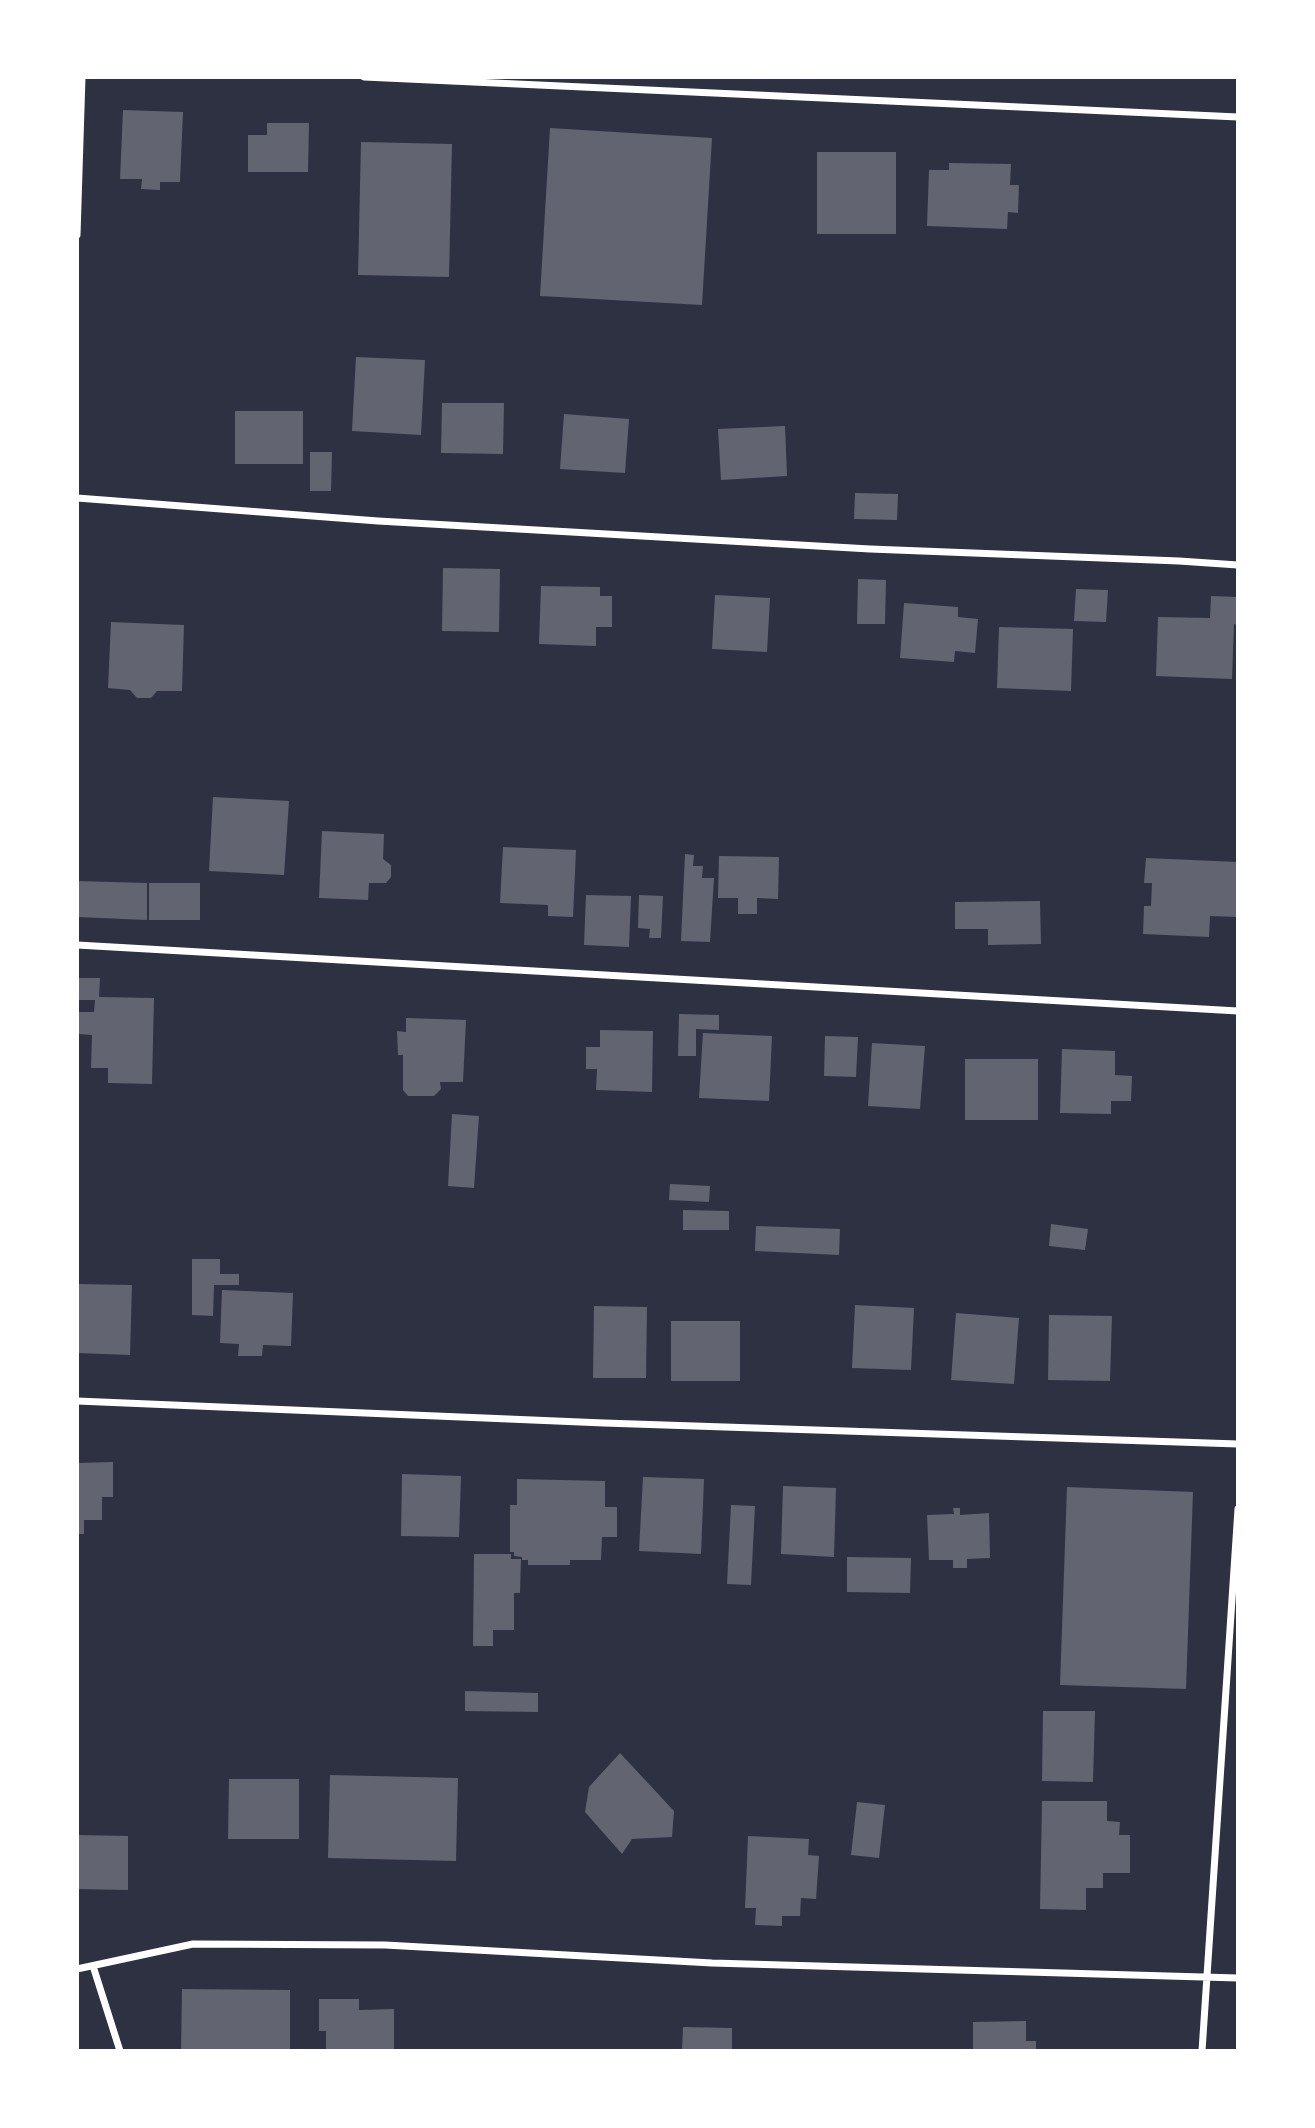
<!DOCTYPE html>
<html>
<head>
<meta charset="utf-8">
<style>
	body { margin:0 }
	#map { position:relative; width:1315px; height:2128px; overflow:hidden; background:#2d3142; font-family:Rubik,sans-serif }
	canvas { display:block }
	.frame { position:absolute; inset:0; border:79px solid #fff; pointer-events:none }
</style>
</head>
<body>
<div id="map">
<canvas width="1315" height="2128"></canvas>
<div class="frame"></div>
</div>
<script>
const context = document.querySelector('canvas').getContext('2d');
context.lineJoin = 'round';
function fill(path, color) { context.fillStyle = color; context.fill(path, 'evenodd'); }
const toPath = rows => new Path2D(rows.map(r => 'M' + r).join(''));
function trace(path, color, width, dash) { context.strokeStyle = color; context.lineWidth = width; context.lineCap = dash ? 'butt' : 'round'; context.setLineDash(dash || []); context.stroke(path); }
const building = toPath([
	[123,110,183,112,180,182,160,182,160,190,141,189,142,179,120,179],
	[267,123,309,123,308,172,248,172,248,135,267,135],
	[550,128,712,138,702,305,540,296],
	[361,142,452,144,449,277,358,275],
	[817,152,896,152,896,234,817,234],
	[949,163,1011,164,1010,185,1019,185,1018,213,1008,212,1007,229,927,226,929,170,949,170],
	[356,357,425,360,421,435,352,431],
	[442,403,504,403,503,454,441,453],
	[235,411,303,411,303,464,235,464],
	[564,414,629,419,625,473,560,469],
	[785,426,787,476,721,480,718,429],
	[310,452,332,452,331,491,310,491],
	[855,493,898,494,897,520,854,519],
	[443,568,500,569,499,632,442,631],
	[858,579,886,580,885,624,857,624],
	[541,586,600,587,600,596,612,596,612,627,596,627,596,646,539,644],
	[1076,589,1108,590,1106,622,1074,621],
	[715,595,770,598,767,652,712,649],
	[1211,596,1238,597,1238,625,1234,624,1232,679,1156,676,1158,617,1210,618],
	[904,603,958,607,958,617,978,619,975,653,955,651,954,662,900,658],
	[111,622,184,625,182,691,157,691,151,698,137,698,130,690,108,688],
	[999,627,1073,629,1071,691,997,688],
	[213,797,289,801,284,875,209,871],
	[322,831,384,834,383,859,391,865,391,877,386,883,369,883,368,900,319,898],
	[503,847,576,850,573,917,548,916,548,905,500,903],
	[685,854,694,855,693,866,703,866,702,878,714,878,710,942,681,941],
	[719,856,779,857,778,899,757,898,757,914,738,914,738,898,718,898],
	[1146,858,1238,862,1238,917,1210,916,1209,937,1143,934,1144,906,1151,906,1152,883,1144,883],
	[77,881,147,883,147,920,77,917],
	[149,883,200,883,200,920,149,920],
	[586,895,631,896,629,947,584,945],
	[639,895,663,896,661,938,649,938,650,929,638,928],
	[1040,901,1041,944,988,945,988,929,955,929,955,902],
	[77,978,100,978,99,997,154,998,152,1084,108,1083,108,1068,91,1068,92,1035,78,1034,79,1012,94,1012,95,1000,77,1000],
	[679,1014,719,1015,719,1030,696,1029,696,1056,678,1056],
	[406,1018,466,1020,463,1082,440,1082,441,1089,434,1096,408,1096,403,1090,403,1055,398,1055,397,1031,406,1032],
	[600,1030,653,1031,652,1092,596,1090,597,1069,586,1069,586,1047,600,1047],
	[703,1033,772,1036,769,1101,699,1098],
	[825,1036,858,1037,856,1077,824,1076],
	[872,1043,925,1046,920,1109,868,1106],
	[1062,1049,1115,1051,1115,1075,1132,1076,1131,1101,1111,1101,1111,1114,1060,1113],
	[965,1059,1038,1059,1038,1120,965,1120],
	[452,1114,479,1116,474,1188,448,1186],
	[670,1184,710,1186,709,1202,669,1200],
	[683,1210,729,1211,729,1230,683,1230],
	[1051,1224,1088,1229,1085,1250,1049,1246],
	[756,1226,840,1229,839,1255,755,1251],
	[192,1259,220,1259,220,1274,239,1274,239,1285,214,1285,213,1316,192,1315],
	[77,1284,132,1285,130,1355,77,1353],
	[222,1290,293,1293,291,1346,263,1345,262,1356,238,1356,239,1344,220,1343],
	[855,1305,914,1308,911,1370,852,1368],
	[594,1306,647,1307,646,1378,593,1378],
	[956,1313,1019,1318,1014,1384,951,1380],
	[1049,1315,1112,1316,1110,1381,1048,1380],
	[671,1321,740,1321,740,1381,671,1381],
	[113,1462,113,1497,102,1497,102,1520,84,1520,84,1534,77,1534,77,1463],
	[402,1474,461,1476,459,1537,401,1536],
	[643,1477,704,1479,701,1554,639,1551],
	[517,1479,605,1481,605,1507,617,1507,617,1537,602,1537,601,1560,570,1560,570,1565,528,1565,528,1560,522,1560,522,1557,514,1556,514,1552,510,1552,510,1505,517,1505],
	[783,1486,836,1488,834,1557,781,1554],
	[1067,1487,1193,1492,1186,1689,1060,1685],
	[731,1505,755,1506,751,1585,727,1584],
	[953,1508,960,1508,960,1515,989,1513,990,1558,967,1559,967,1568,953,1568,953,1560,929,1560,927,1515,954,1514],
	[474,1554,511,1554,511,1559,521,1559,520,1593,514,1593,514,1630,493,1630,493,1646,473,1646],
	[847,1557,911,1558,910,1593,847,1592],
	[465,1691,538,1693,538,1712,465,1711],
	[1043,1711,1095,1711,1093,1782,1042,1781],
	[620,1753,674,1811,672,1837,632,1839,622,1854,585,1812,589,1787],
	[330,1775,458,1778,456,1861,328,1858],
	[229,1779,299,1779,299,1839,228,1839],
	[1042,1801,1107,1801,1107,1821,1120,1822,1119,1835,1130,1835,1130,1873,1103,1873,1103,1888,1086,1888,1086,1910,1040,1909],
	[857,1802,885,1805,879,1858,851,1855],
	[77,1835,128,1836,128,1890,77,1889],
	[748,1836,809,1839,808,1855,819,1856,816,1899,801,1898,800,1916,782,1916,782,1926,755,1925,756,1908,745,1908],
	[182,1989,290,1990,290,2051,181,2051],
	[319,1999,359,1999,359,2010,394,2009,394,2051,326,2051,326,2031,319,2031],
	[1026,2021,1026,2041,1036,2041,1036,2051,973,2051,973,2022],
	[683,2027,732,2028,732,2051,682,2051]
]);
const minor = toPath([
	[364,77,1238,117],
	[77,235,82,77],
	[77,498,378,521,870,549,1179,561,1238,565],
	[77,945,1238,1011],
	[77,1401,604,1423,1238,1444],
	[93,1966,120,2051],
	[77,1969,193,1944,385,1945,712,1963,1238,1978],
	[1202,2051,1238,1509]
]);
fill(building, '#626471');
trace(minor, '#fff', 7);
</script>
</body>
</html>
